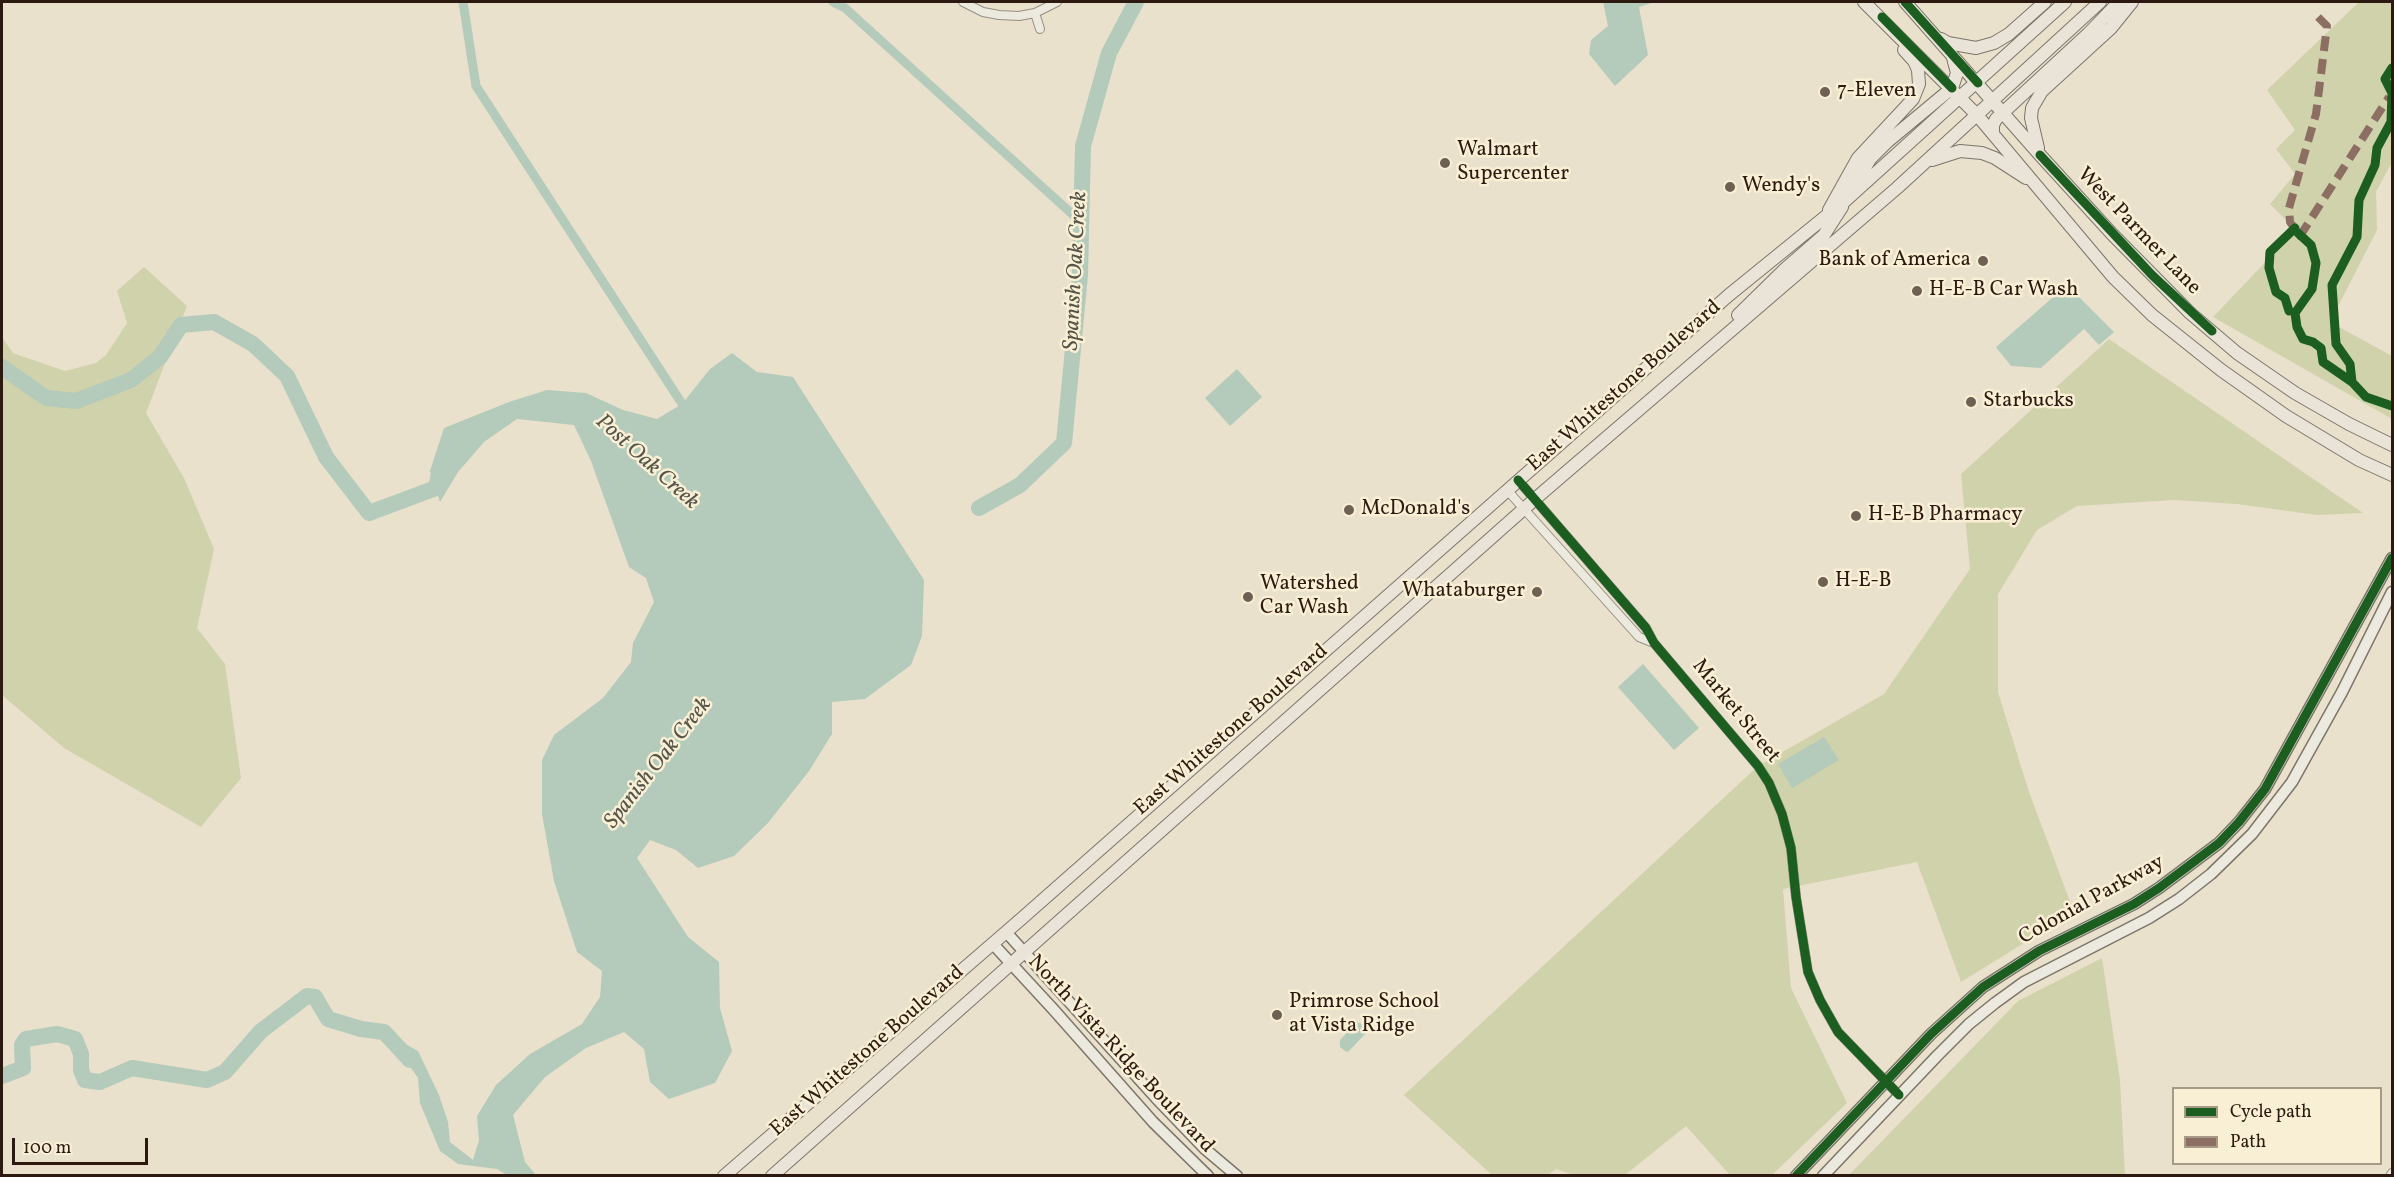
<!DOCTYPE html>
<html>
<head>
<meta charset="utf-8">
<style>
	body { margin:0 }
	#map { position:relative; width:2394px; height:1177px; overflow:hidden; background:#e9e1cc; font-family:Vollkorn,serif }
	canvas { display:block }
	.frame { position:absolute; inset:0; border:3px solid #2c1a10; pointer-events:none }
	.legend { position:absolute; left:2172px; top:1087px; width:210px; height:78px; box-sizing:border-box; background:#f9efd5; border:2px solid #a79a86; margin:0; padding:8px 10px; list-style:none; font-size:18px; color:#2c1a10 }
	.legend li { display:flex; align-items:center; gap:12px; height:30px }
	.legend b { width:30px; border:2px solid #a79a86 }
	.scale { position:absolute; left:12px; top:1138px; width:136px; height:27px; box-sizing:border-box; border:3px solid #2c1a10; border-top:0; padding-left:8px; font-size:18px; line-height:21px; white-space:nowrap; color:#2c1a10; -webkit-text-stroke:4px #f9efd5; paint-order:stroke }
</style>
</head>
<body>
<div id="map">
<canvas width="2394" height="1177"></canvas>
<div class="frame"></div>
<ul class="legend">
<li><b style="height:8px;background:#1b5e20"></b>Cycle path</li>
<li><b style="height:8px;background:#8d6e63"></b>Path</li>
</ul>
<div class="scale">100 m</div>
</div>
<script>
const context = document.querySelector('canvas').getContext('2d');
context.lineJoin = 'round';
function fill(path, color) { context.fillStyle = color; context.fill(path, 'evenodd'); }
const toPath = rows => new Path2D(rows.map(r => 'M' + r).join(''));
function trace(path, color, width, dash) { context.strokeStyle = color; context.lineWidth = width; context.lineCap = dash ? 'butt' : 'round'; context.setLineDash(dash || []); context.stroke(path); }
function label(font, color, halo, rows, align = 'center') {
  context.font = font + ' Vollkorn,serif'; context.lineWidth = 5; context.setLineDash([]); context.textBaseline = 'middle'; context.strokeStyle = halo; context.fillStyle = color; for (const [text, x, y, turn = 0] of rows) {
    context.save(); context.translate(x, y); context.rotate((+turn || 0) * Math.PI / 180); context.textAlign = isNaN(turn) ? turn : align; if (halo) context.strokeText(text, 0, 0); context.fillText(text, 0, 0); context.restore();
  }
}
const green = toPath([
	[2359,2,2392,2,2392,162,2376,192,2377,230,2330,322,2392,356,2392,419,2213,317,2296,230,2270,204,2295,174,2276,149,2295,130,2267,90],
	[144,267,187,306,146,413,184,478,214,549,197,628,225,664,241,778,201,827,64,748,2,695,2,337,13,353,65,371,96,363,106,355,127,323,117,291],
	[2109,339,2363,513,2317,515,2237,504,2174,500,2077,506,2037,530,1998,594,1998,692,2029,792,2074,912,1961,982,1917,862,1783,889,1791,988,1847,1103,1772,1175,1730,1175,1686,1126,1625,1175,1574,1175,1556,1169,1548,1175,1492,1175,1404,1095,1758,766,1884,694,1970,569,1961,474],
	[2102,958,2120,1080,2125,1175,1849,1175,2018,1001]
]);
const water = toPath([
	[1603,2,1655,2,1639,7,1648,55,1615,86,1589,54,1591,40,1608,26],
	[2067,285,2114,332,2099,345,2084,329,2041,368,2011,366,1996,347],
	[732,353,757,372,793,377,924,580,922,636,911,665,865,699,832,702,832,734,809,771,768,823,734,856,698,868,676,850,650,840,637,858,688,937,719,962,720,1008,732,1051,715,1083,669,1099,650,1082,644,1049,624,1032,586,1048,545,1077,513,1115,525,1162,536,1175,507,1175,497,1169,458,1164,440,1151,420,1103,418,1078,394,1043,384,1032,418,1051,439,1095,448,1122,450,1142,473,1160,479,1140,477,1116,496,1085,530,1054,582,1024,600,997,602,971,577,952,554,881,542,814,542,760,554,735,603,698,631,662,633,643,654,602,646,578,629,567,591,461,574,425,517,419,484,442,458,472,440,502,430,471,444,428,509,402,547,390,586,393,623,410,657,419,682,404,710,369],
	[1237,369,1262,397,1230,426,1205,398],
	[1643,664,1699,728,1674,750,1618,687],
	[1824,737,1839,760,1792,788,1778,764],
	[1357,1022,1368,1027,1368,1031,1348,1052,1345,1051,1340,1047,1340,1040]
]);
const canal = toPath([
	[463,2,476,86,688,413],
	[833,2,845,8,1082,223]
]);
const river = toPath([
	[2,367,46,398,76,401,131,380,160,357,181,325,214,322,253,344,287,376,326,457,369,513,436,488,440,468],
	[979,508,1020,485,1064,443,1080,275,1083,146,1109,53,1136,2],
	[2,1076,23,1068,22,1045,26,1039,57,1034,75,1039,81,1054,81,1070,85,1080,100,1082,132,1068,207,1080,225,1072,261,1031,307,996,315,997,328,1019,361,1029,384,1032,410,1060]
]);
const street = toPath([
	[963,2,983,12,999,15,1019,16,1035,13,1057,2],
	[1035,13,1040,29],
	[1518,480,1646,628,1654,643,1758,766,1769,783,1782,814,1791,848,1796,897,1808,972,1820,1000,1838,1032,1899,1095],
	[1507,490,1639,637,1654,643],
	[2390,1176,2392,1173]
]);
const secondary = toPath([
	[1006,932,1156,1098,1205,1149,1237,1176],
	[993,944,1053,1009,1153,1122,1208,1176],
	[1796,1176,1931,1034,1983,987,2039,951,2134,904,2159,888,2219,843,2239,822,2265,789,2392,558],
	[1823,1176,1937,1056,1969,1024,1995,1003,2024,982,2149,918,2179,899,2211,874,2252,834,2292,782,2342,692,2392,592]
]);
const primary = toPath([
	[1864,2,1977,115,2113,277,2152,315,2221,370,2286,416,2359,460,2392,475],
	[1905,2,2040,155,2112,234,2190,313,2237,353,2295,393,2349,424,2392,445],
	[1941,39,1948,43,1976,48,1994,43,2009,34,2045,2],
	[1993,133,1993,125,1996,119,2088,34,2119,2],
	[2038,148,2031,118,2032,108,2042,91,2111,28,2132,2],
	[1932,160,1960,151,1982,153,1995,158,2026,178],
	[1851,192,1870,159,1887,142,1952,88,1957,73,1953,58],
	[1829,210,1858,158,1913,99,1919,84,1918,70,1914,61,1904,50],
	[1738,315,1785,269,1824,235,1842,207],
	[724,1176,1020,920,1729,295,1846,200,2065,2],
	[772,1176,1535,499,1897,188,2100,2]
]);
const quiet = toPath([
	[2318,17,2327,26,2316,114,2289,208,2290,222,2300,236,2389,97]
]);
const cycleway = toPath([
	[1905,2,1978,83],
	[1882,17,1952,88],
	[2040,155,2152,275,2212,331],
	[2298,233,2311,245,2316,263,2312,289,2295,313,2297,327,2303,339,2313,342,2321,348,2323,362,2352,382,2366,397,2392,406],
	[2289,311,2285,298,2276,292,2269,268,2270,252,2295,228],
	[2352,382,2350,364,2336,344,2332,285,2357,237,2359,200,2375,165,2377,148,2391,122,2392,93,2385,79,2392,68],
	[1518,480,1646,628,1654,643,1758,766,1769,783,1782,814,1791,848,1796,897,1808,972,1820,1000,1838,1032,1899,1095],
	[1796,1176,1931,1034,1983,987,2039,951,2134,904,2159,888,2219,843,2239,822,2265,789,2392,558]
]);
const markers = [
	[1825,92,6,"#6e6052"],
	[1445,163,6,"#6e6052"],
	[1730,187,6,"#6e6052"],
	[1983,261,6,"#6e6052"],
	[1917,291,6,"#6e6052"],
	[1971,402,6,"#6e6052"],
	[1349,510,6,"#6e6052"],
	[1856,516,6,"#6e6052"],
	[1823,582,6,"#6e6052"],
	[1537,592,6,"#6e6052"],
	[1248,597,6,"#6e6052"],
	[1277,1015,6,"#6e6052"]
];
const poiNames = [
	["7-Eleven",1837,92],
	["Walmart",1457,151],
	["Supercenter",1457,175],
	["Wendy's",1742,187],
	["Bank of America",1971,261,"right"],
	["H-E-B Car Wash",1929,291],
	["Starbucks",1983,402],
	["McDonald's",1361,510],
	["H-E-B Pharmacy",1868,516],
	["H-E-B",1835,582],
	["Watershed",1260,585],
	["Car Wash",1260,609],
	["Whataburger",1525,592,"right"],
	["Primrose School",1289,1003],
	["at Vista Ridge",1289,1027]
];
const streetNames = [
	["West Parmer Lane",2138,232,46],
	["East Whitestone Boulevard",1625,387,-41],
	["Market Street",1735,712,51],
	["East Whitestone Boulevard",1232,731,-41],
	["Colonial Parkway",2092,901,-29],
	["East Whitestone Boulevard",868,1052,-41],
	["North Vista Ridge Boulevard",1120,1055,47]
];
const waterNames = [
	["Spanish Oak Creek",1077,271,-87],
	["Post Oak Creek",646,463,42],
	["Spanish Oak Creek",659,764,-52]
];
fill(green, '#d0d2ac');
fill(water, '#b4caba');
trace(canal, '#b4caba', 9);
trace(river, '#b4caba', 16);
trace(street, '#969083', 10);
trace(secondary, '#7c756a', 13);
trace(primary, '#7c756a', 14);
trace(street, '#ece9de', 8);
trace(secondary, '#ece9de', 10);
trace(primary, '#eae4d8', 12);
trace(quiet, '#8d6e63', 8, [15, 8]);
trace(cycleway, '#1b5e20', 9);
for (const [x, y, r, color] of markers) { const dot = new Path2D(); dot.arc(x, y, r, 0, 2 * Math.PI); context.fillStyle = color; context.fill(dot); trace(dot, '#f9efd5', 2); }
label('21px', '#2c1a10', '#f9efd5', poiNames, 'left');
label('21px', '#2c1a10', '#f9efd5', streetNames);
label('italic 22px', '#545449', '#f9efd5', waterNames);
</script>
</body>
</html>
